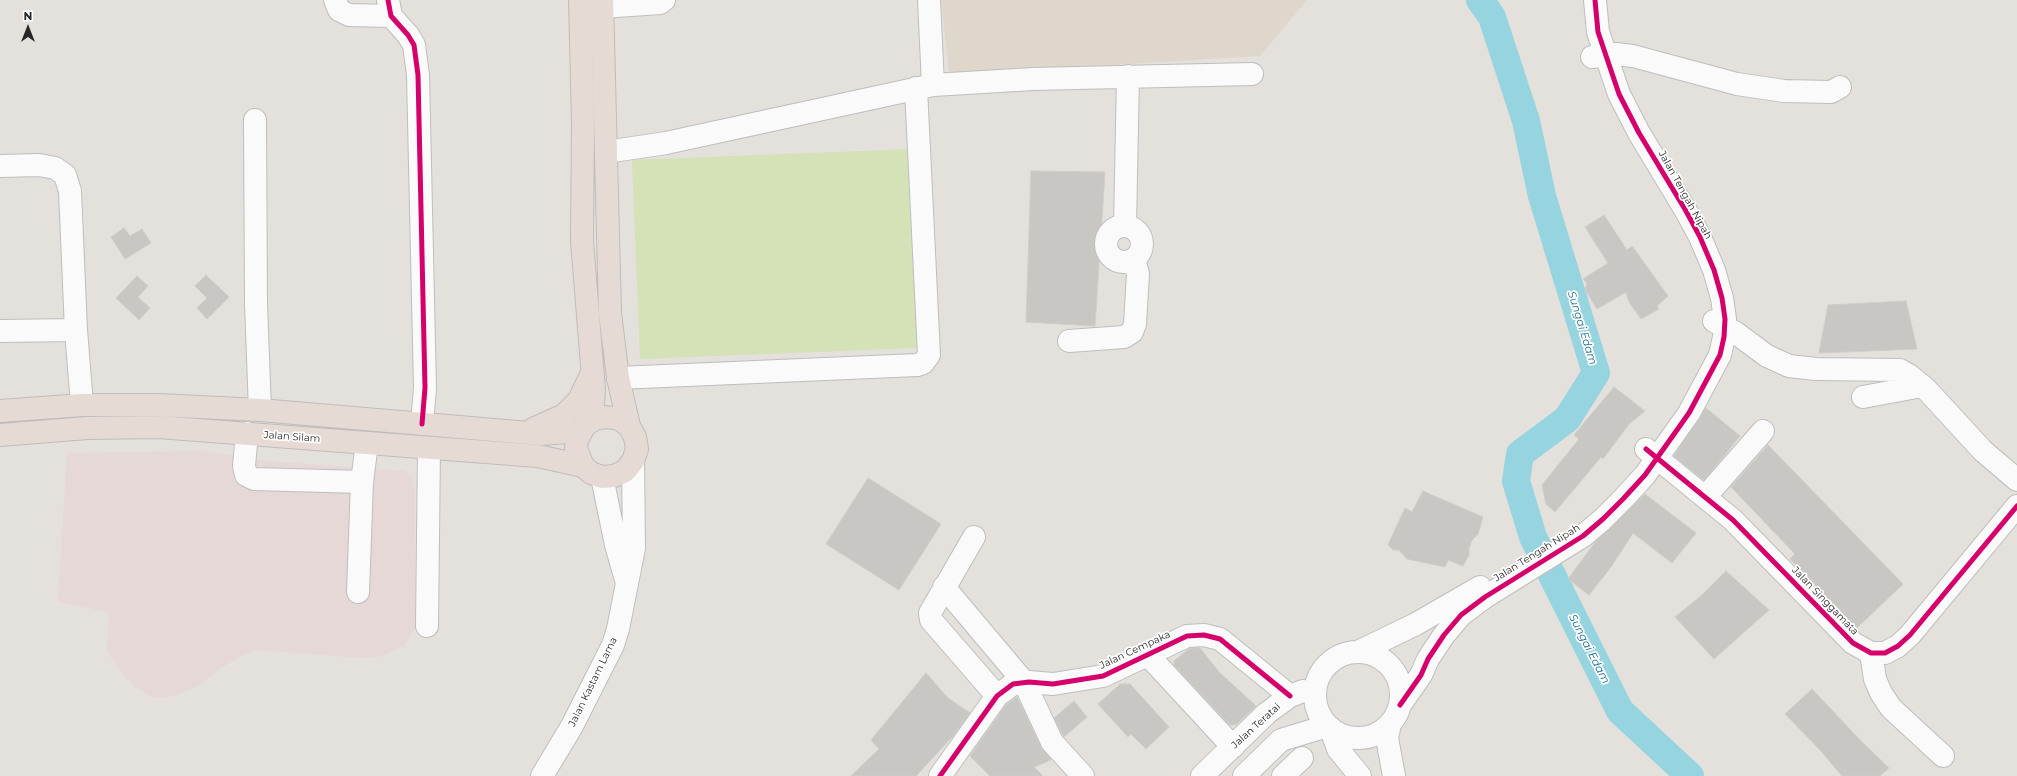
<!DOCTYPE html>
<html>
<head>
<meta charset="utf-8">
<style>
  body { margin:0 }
  #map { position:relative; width:2017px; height:776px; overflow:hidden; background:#e4e1dc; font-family:Montserrat,sans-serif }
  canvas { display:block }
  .north { position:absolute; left:8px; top:8px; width:40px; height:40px; -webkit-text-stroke:3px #fff; paint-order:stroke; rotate:0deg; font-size:11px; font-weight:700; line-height:16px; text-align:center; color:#272727 }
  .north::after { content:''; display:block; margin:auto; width:14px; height:18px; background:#272727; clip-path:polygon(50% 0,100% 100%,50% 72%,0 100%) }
</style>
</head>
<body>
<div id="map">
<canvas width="2017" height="776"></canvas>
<div class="north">N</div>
</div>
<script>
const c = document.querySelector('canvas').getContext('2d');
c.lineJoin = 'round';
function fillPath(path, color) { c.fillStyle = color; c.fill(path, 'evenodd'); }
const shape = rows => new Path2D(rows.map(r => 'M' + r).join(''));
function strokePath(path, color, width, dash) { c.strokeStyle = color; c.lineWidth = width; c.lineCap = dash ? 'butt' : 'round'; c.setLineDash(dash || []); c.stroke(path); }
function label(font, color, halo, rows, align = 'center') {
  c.font = font + ' Montserrat,sans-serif'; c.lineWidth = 3.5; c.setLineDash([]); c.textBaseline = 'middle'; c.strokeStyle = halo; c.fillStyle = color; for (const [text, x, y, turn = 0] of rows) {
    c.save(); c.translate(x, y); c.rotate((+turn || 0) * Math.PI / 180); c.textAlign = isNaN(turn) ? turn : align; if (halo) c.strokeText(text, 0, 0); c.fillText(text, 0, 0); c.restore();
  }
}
const education = shape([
  [941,0,1307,0,1260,56,949,75]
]);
const medical = shape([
  [201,451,268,461,405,471,413,478,415,492,415,629,404,646,382,656,363,658,258,650,243,655,218,670,201,684,178,695,155,698,137,688,122,673,107,651,109,612,58,602,67,453]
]);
const pitch = shape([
  [910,149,918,348,640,359,632,160]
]);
const river = shape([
  [1480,0,1492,17,1526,121,1542,196,1596,373,1567,419,1520,454,1516,481,1533,537,1620,711,1690,776]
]);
const building = shape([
  [1031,171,1105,172,1095,326,1026,322,1031,171],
  [1604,215,1627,250,1632,246,1668,296,1657,306,1659,309,1641,319,1629,302,1626,292,1597,309,1585,290,1587,283,1583,279,1608,263,1585,227,1604,215],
  [124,228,130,236,142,229,151,243,125,259,111,237,124,228],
  [206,275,229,297,207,319,197,308,207,298,195,286,206,275],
  [137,276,148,286,138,297,150,308,139,320,116,298,137,276],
  [1906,301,1917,349,1819,353,1828,305,1906,301],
  [1614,387,1645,411,1629,424,1603,459,1601,457,1555,512,1546,504,1542,485,1579,439,1574,435,1614,387],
  [1706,408,1740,436,1704,480,1674,456,1706,408],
  [1768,445,1903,584,1857,628,1790,559,1795,554,1731,487,1768,445],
  [868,478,941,524,899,590,826,544,868,478],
  [1423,491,1483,517,1478,534,1472,540,1469,548,1469,555,1463,566,1448,560,1445,567,1407,559,1399,550,1393,550,1388,545,1405,508,1412,512,1423,491],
  [1645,494,1696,533,1672,563,1633,533,1611,567,1589,595,1568,579,1596,541,1645,494],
  [1726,571,1769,610,1714,659,1675,617,1702,595,1726,571],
  [1190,648,1200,648,1219,672,1256,706,1236,725,1230,725,1174,665,1174,661,1190,648],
  [926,673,948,698,970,713,953,736,916,776,851,776,879,749,871,740,926,673],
  [1120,684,1130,684,1169,727,1146,749,1131,734,1128,737,1098,704,1120,684],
  [1812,689,1860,740,1889,768,1880,776,1842,776,1821,751,1785,714,1812,689],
  [1017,697,1041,747,1051,760,1034,767,1043,776,990,776,970,756,1006,705,1017,697],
  [1074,701,1087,717,1064,737,1054,718,1074,701]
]);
const minor = shape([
  [335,0,339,10,349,15,391,16],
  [388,0,391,16,408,35,414,45,418,75,425,388,422,424],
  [929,0,933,85],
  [602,7,660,3,664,0],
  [1592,57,1616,54,1633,56,1737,84,1784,91,1831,92,1840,87],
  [255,120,256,304,260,410],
  [606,152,666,143,933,85,1033,79,1252,74],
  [0,166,39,165,55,168,65,175,70,191,76,330,82,405],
  [1125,226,1128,76],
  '1106 244a18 18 0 1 1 36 0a18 18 0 1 1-36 0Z',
  [1714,321,1736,333,1767,356,1789,366,1816,369,1900,370,1909,375,1926,389,1983,451,2017,480],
  [0,331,76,330],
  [1069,341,1124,337,1132,332,1135,324,1138,274,1134,259],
  [618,378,917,365,923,363,929,355,916,88],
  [1863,397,1922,386],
  [247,433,244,466,246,475,254,479,362,482],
  [1646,449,1733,520,1853,643,1871,653,1885,653,1898,646,1910,635,2017,506],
  [602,477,616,545,626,580],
  [1706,496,1763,431],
  [974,537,930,613,931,620,997,696],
  [944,587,1024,682,1052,742,1083,776],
  [358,592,362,482,367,443],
  [427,626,429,448],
  [1358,652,1416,624,1480,587],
  '1315 695a43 43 0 1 1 86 0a43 43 0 1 1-86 0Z',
  [1871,653,1875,679,1881,693,1891,708,1943,756],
  [1147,654,1233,747],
  [1400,705,1421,675,1428,659,1444,635,1461,615,1485,597,1583,536,1603,519,1623,499,1645,475,1689,413,1720,355,1724,337,1725,319,1722,298,1714,270,1700,237,1686,211,1639,133,1619,94,1598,32,1595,0],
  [1390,724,1387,738,1394,776],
  [1331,730,1338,749,1360,776],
  [542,776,572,726,613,645,618,629,634,548,633,461],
  [940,776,997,696,1013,684,1029,682,1053,684,1103,676,1187,636,1204,635,1220,639,1290,696],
  [1202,776,1267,713,1290,696,1303,691],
  [1244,776,1281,740,1327,726],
  [1283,776,1302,758]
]);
const highway = shape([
  [580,0,583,123,582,241,594,390,593,404,585,425],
  [602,0,610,313,618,378,629,426,635,437,637,449,633,461,625,471,614,476,602,477,591,473,583,466,576,449,577,440,585,425,595,419,607,417,619,419,629,426],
  [0,411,82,405,158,405,260,410,541,434,581,431],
  [533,429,564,415,579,400,591,375],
  [0,435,87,428,158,427,538,456,583,466]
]);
const cycleway = shape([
  [388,0,391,16,408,35,414,45,418,75,425,388,422,424],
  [1646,449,1733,520,1853,643,1871,653,1885,653,1898,646,1910,635,2017,506],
  [1400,705,1421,675,1428,659,1444,635,1461,615,1485,597,1583,536,1603,519,1623,499,1645,475,1689,413,1720,355,1724,337,1725,319,1722,298,1714,270,1700,237,1686,211,1639,133,1619,94,1598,32,1595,0],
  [940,776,997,696,1013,684,1029,682,1053,684,1103,676,1187,636,1204,635,1220,639,1290,696]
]);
const streetNames = [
  ["Jalan Tengah Nipah",1685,195,61],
  ["Jalan Silam",292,437,4],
  ["Jalan Tengah Nipah",1537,553,-32],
  ["Jalan Singgamata",1825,601,46],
  ["Jalan Cempaka",1135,650,-25],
  ["Jalan Kastam Lama",593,682,-64],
  ["Jalan Teratai",1256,726,-42]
];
const waterNames = [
  ["Sungai Edam",1582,328,73],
  ["Sungai Edam",1589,649,63]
];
fillPath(education, '#dfd7cb');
fillPath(medical, '#e6d8d7');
fillPath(pitch, '#d5e1b6');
strokePath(river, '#96d4e0', 28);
fillPath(building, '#c9c7c4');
strokePath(building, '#cfcdc9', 1);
strokePath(minor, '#bebebe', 24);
strokePath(highway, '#bebdbb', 24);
strokePath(minor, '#fbfafa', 22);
strokePath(highway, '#e6dad4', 22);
strokePath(cycleway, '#d6006c', 5);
label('10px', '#272727', '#fff', streetNames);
label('italic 11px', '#196d89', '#fff', waterNames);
</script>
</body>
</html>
